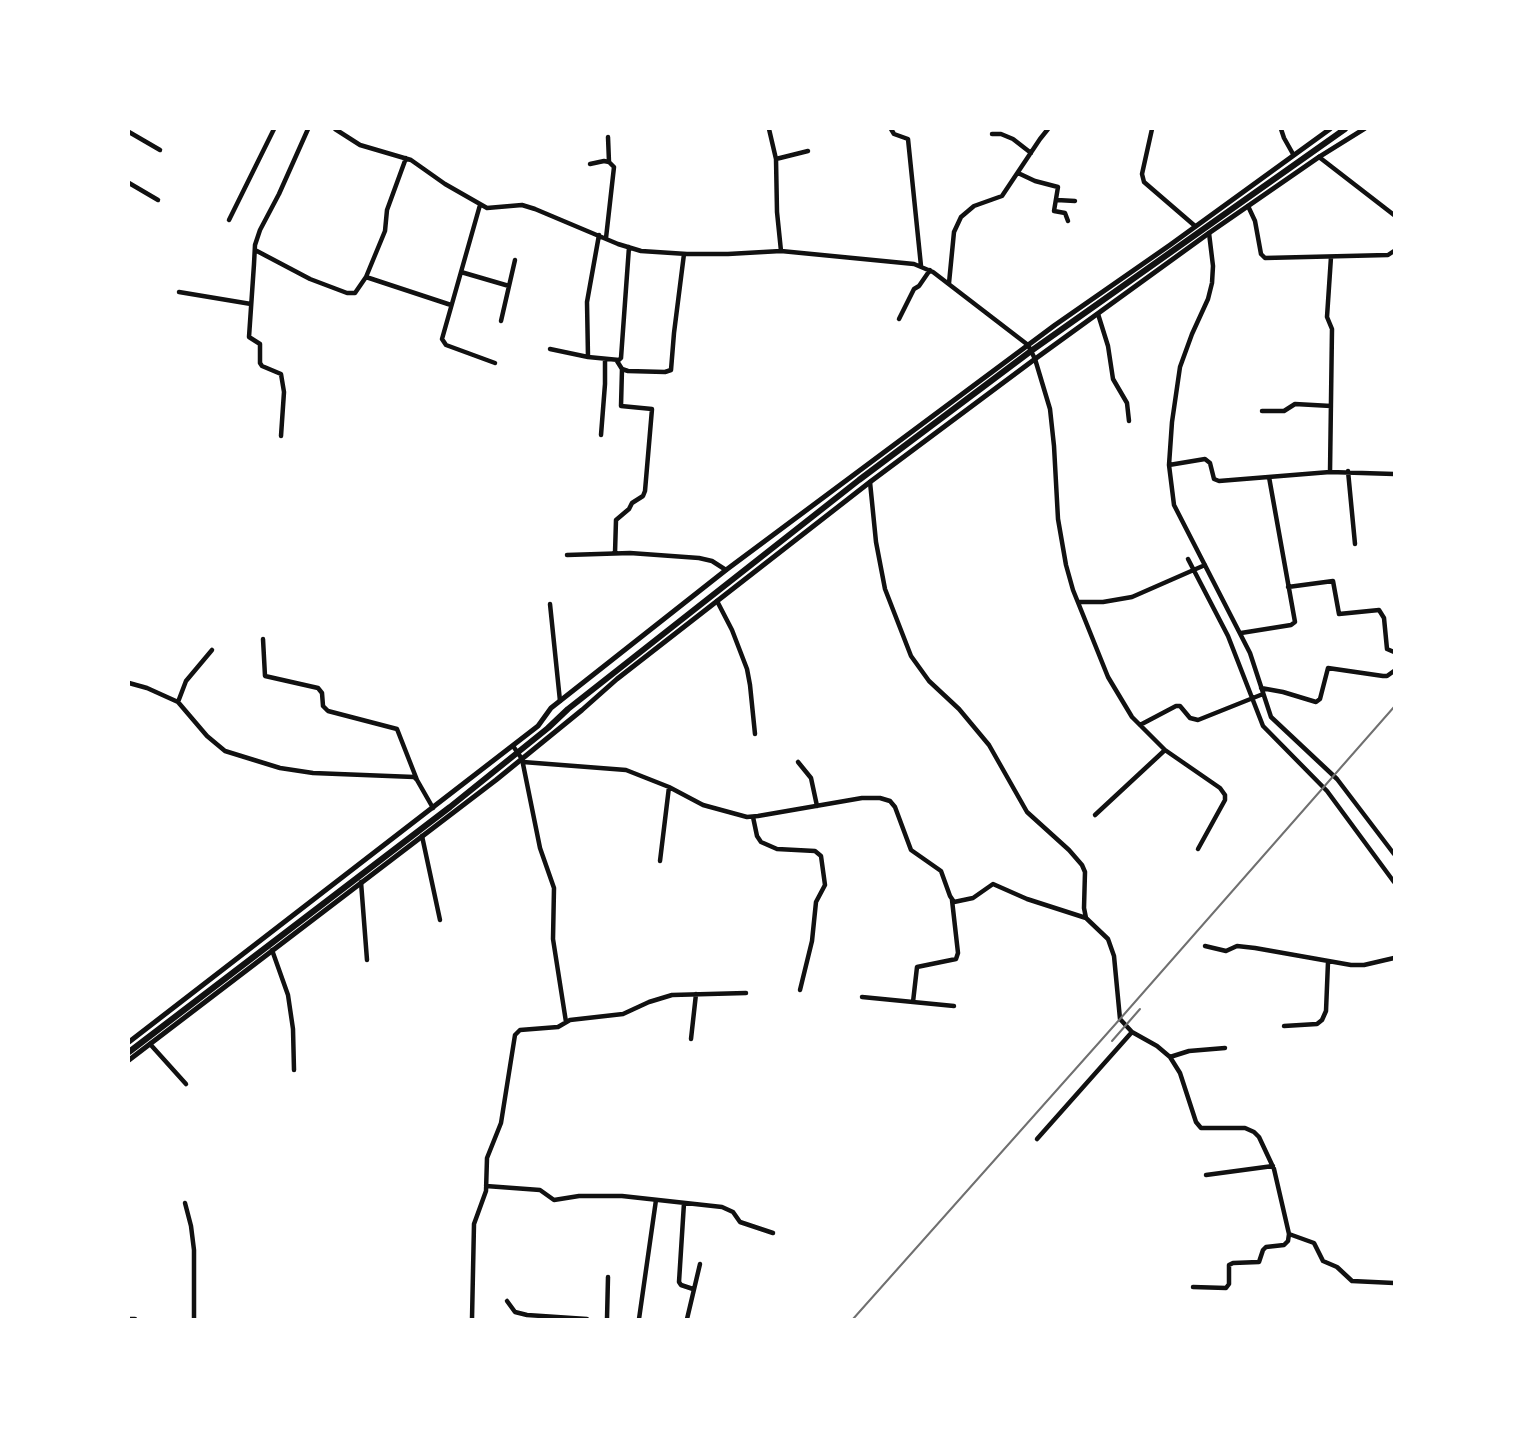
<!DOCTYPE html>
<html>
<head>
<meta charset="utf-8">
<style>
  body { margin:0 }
  #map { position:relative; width:1523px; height:1448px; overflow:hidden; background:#fff; font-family:"Fira Sans",sans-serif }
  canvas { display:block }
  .frame { position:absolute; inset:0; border:130px solid #fff; pointer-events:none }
</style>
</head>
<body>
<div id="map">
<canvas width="1523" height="1448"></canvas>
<div class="frame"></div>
</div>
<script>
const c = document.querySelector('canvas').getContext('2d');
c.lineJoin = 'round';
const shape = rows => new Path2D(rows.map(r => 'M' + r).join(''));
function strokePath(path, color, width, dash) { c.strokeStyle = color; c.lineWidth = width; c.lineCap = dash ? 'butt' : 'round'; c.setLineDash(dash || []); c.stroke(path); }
const minor = shape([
  [335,129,360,145,411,160,445,184,487,208,522,205,535,209,618,244,641,251,687,254,728,254,781,251,914,264,933,272,1028,345,1035,359,1050,409,1054,446,1058,519,1066,565,1073,590,1108,677,1132,717,1165,750,1220,788,1225,795,1225,800,1198,849],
  [769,129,776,159,777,212,781,251],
  [891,129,894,134,908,139,921,266],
  [1152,129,1142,174,1144,182,1195,226],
  [1281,129,1284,138,1293,154],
  [129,132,160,150],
  [992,134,1001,134,1013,139,1031,153],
  [608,137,609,162],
  [1319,157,1394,215],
  [776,159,808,151],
  [590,164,604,161,609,162,614,167,606,238],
  [1018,173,1035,181,1058,187,1054,211,1065,213,1068,221],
  [129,183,158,200],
  [1057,200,1075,201],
  [480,205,442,339,446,345,495,363],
  [1248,206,1255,221,1261,254,1265,258,1388,255,1394,251],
  [229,220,274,129],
  [1209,233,1213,266,1212,283,1208,299,1192,334,1180,367,1172,422,1169,465,1174,505,1250,653,1271,717,1337,779,1394,854],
  [255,250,310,279,347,293,355,293,366,277,385,231,387,210,406,158],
  [461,272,509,286],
  [366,277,451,305],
  [949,283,954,232,961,217,974,206,1002,196,1040,139,1048,129],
  [179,292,251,304],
  [1098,314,1108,346,1113,379,1127,403,1129,421],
  [899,319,914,289,919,286,930,270],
  [501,321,515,260],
  [550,349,588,357,619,360,621,358,629,247],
  [588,357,587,302,599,235],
  [617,361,622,369,628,371,665,372,671,370,674,333,684,254],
  [1262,411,1284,411,1295,404,1331,406],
  [601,435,605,384,605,359],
  [281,436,284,392,281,374,262,366,260,363,260,344,249,337,254,264,255,245,260,230,279,194,308,129],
  [1169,465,1205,459,1210,463,1214,479,1219,481,1330,472,1394,474],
  [1348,471,1355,544],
  [1330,472,1332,329,1327,317,1331,257],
  [870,482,876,542,885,589,911,656,929,681,959,709,989,745,1027,812,1069,850,1082,865,1085,872,1084,908,1086,918,1108,939,1114,956,1120,1019,1132,1032,1157,1046,1170,1057,1180,1073,1196,1122,1201,1128,1245,1128,1254,1132,1259,1137,1274,1169,1289,1234,1314,1243,1323,1261,1337,1267,1352,1281,1394,1283],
  [615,553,616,520,629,509,632,503,643,496,645,491,652,409,621,406,622,369],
  [567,555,630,553,699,558,712,561,726,570],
  [1188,559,1228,636,1263,726,1327,791,1394,882],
  [1288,587,1333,581,1339,614,1379,610,1384,618,1387,649,1394,652],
  [717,601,732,630,747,669,750,685,755,734],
  [1078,602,1103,602,1132,597,1205,565],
  [550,604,560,701],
  [1241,633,1291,625,1295,622,1269,477],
  [263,639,265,676,318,688,322,693,323,706,328,711,397,729,417,780],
  [129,683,147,688,178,702,207,736,225,751,280,768,313,773,414,777,417,780,433,808],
  [1261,688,1283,692,1316,702,1320,699,1328,668,1383,676,1387,676,1394,671],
  [178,702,186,681,212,650],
  [1140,725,1176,706,1180,706,1190,718,1198,720,1263,694],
  [513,746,522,759,540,848,554,888,553,939,566,1022],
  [523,762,626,770,669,787,703,805,747,817,758,816,862,798,880,798,890,801,895,807,911,850,941,871,950,896,954,902,973,898,993,884,1027,899,1086,918],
  [798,762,811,778,817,806],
  [1095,815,1165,750],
  [753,817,757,836,761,842,777,849,815,851,821,856,825,885,816,902,812,941,800,990],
  [422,836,440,920],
  [660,861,669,787],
  [361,882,367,960],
  [1205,946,1226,951,1237,946,1255,948,1351,965,1364,965,1394,958],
  [272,950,288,995,293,1029,294,1070],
  [862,997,913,1002,917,967,956,959,958,953,952,900],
  [913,1002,954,1006],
  [1284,1026,1317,1024,1322,1020,1326,1011,1328,962],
  [691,1039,696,994],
  [150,1044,186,1084],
  [1170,1057,1189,1051,1225,1048],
  [1037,1139,1132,1032],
  [1206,1175,1273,1166],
  [486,1186,540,1190,554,1200,579,1196,622,1196,722,1207,733,1212,740,1222,773,1233],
  [185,1203,191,1226,194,1250,194,1319],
  [684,1203,679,1282,681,1285,693,1289],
  [1193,1287,1226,1288,1229,1284,1229,1265,1233,1263,1259,1262,1263,1250,1266,1247,1284,1245,1288,1241,1289,1234],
  [507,1301,515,1312,527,1315,587,1319],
  [129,1319,135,1319],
  [472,1319,474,1224,486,1191,487,1158,501,1123,515,1035,520,1030,558,1027,570,1020,623,1014,649,1002,672,995,746,993],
  [607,1319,608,1277],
  [639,1319,656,1200],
  [687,1319,700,1264]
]);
const tertiary = shape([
  [129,1042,538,726,551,708,726,570,1055,325,1170,245,1330,129],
  [129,1060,496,780,582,710,617,679,870,482,1035,359,1209,233,1319,157,1364,129]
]);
const secondary = shape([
  [129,1052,450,807,548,728,568,709,859,480,1031,351,1345,129]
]);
const rail = shape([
  [1112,1041,1140,1009],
  [853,1319,1120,1019,1394,707]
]);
strokePath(minor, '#111', 4.5);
strokePath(tertiary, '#111', 5);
strokePath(secondary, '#111', 6);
strokePath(rail, '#707070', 2);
</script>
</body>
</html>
